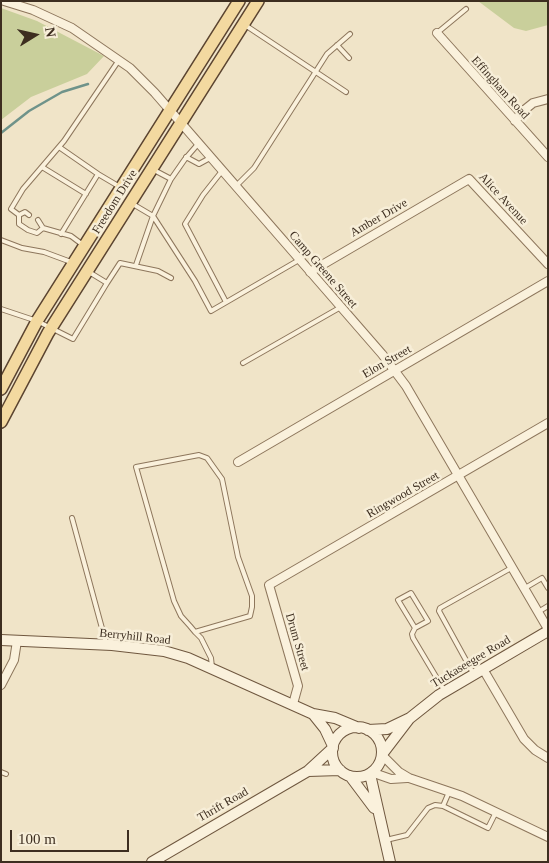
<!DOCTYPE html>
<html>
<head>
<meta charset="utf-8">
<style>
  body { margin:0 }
  #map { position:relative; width:549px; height:863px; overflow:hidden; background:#f0e4c8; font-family:"Times New Roman",serif }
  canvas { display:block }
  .frame { position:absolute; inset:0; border:2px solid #3d2e20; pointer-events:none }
  .north { position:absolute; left:10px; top:10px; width:50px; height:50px; -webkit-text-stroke:4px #f7eed8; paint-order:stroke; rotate:80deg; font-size:14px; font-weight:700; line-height:20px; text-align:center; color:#3d2e20 }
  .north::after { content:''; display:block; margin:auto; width:18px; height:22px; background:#3d2e20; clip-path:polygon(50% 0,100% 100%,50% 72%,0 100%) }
  .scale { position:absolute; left:10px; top:830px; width:119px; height:22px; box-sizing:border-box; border:2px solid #3d2e20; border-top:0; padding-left:6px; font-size:15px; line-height:18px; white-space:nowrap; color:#3d2e20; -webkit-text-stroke:4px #f7eed8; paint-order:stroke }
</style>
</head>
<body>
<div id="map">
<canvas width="549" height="863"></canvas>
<div class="frame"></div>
<div class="north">N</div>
<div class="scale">100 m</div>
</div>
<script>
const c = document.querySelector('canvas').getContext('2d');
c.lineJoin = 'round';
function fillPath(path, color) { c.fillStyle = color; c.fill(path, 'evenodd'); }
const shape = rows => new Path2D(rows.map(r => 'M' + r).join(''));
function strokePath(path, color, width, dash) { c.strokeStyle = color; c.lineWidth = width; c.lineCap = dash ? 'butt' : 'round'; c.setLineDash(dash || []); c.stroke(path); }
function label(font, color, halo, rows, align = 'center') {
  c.font = font + ' "Times New Roman",serif'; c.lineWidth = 5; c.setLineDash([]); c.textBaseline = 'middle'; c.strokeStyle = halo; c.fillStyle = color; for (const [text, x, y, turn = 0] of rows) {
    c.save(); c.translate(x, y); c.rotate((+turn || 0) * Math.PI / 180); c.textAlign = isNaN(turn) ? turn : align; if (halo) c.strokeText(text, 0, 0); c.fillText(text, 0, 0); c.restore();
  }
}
const green = shape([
  [478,1,548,1,548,25,526,31,514,28],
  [1,8,37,21,104,56,87,74,31,97,1,120]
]);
const stream = shape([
  [1,133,29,111,62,92,88,84]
]);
const lane = shape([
  [245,25,346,92],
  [437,33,466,9],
  [337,45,349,58],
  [198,144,185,159,171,179,153,216,195,281,211,311,299,260],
  [59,147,98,174,61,234],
  [186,157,199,164,210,158],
  [42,167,86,194],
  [154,170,171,179],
  [222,171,203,195,185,224,226,302],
  [98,174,120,187],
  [235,187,254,168,327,54,350,34],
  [131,203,153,216,136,265],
  [19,215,25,212,29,215],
  [38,220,43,228],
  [1,240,22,248,44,252,71,262],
  [83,245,71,236,43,228,37,233,28,230,19,224,19,215,11,209,23,189,64,141,119,60],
  [107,283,120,263,158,271,171,278],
  [1,309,37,321,73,339,107,283,89,272],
  [243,363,341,307],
  [72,518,106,643],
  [525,588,542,578,548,588],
  [538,612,548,606],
  [415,628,398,600,411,593,428,621,415,628,412,634,413,638,444,690],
  [195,632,250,616,252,607,252,596,238,557,222,479,207,458,199,455,136,467,174,601,181,616,190,626,195,632,201,638,211,658,212,667],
  [473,673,439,611,440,608,513,567],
  [1,772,6,774],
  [443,806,449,792],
  [386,840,407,835,428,808,435,805,443,806,488,828,496,812]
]);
const street = shape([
  [4,1,33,10,72,28,130,68,155,93,382,354,406,386,548,629],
  [437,33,548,157],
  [515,121,523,111,533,103,548,99],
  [310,272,469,179,548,264],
  [238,462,548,281],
  [483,669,524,739,535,750,548,758],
  [1,685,14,660,17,641],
  [293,704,298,686,269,585,548,423],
  [382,755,399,772,409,778,462,796,548,837],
  [371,772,391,779,407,778]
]);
const secondary = shape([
  [1,640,112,645,164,651,188,658,313,714,335,718,359,728],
  [313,714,325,729,333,746],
  '332 752a25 25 0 1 1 50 0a25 25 0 1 1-50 0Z',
  [368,730,387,729,410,718,439,695,548,631],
  [383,753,409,719],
  [308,771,340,770],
  [370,774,390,862],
  [350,776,374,808],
  [152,862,308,771,333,748]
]);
const primary = shape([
  [1,389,37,321,239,1],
  [1,422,48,333,258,1]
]);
const streetNames = [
  ["Effingham Road",500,88,48],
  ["Alice Avenue",503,199,47],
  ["Freedom Drive",115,202,-58],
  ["Amber Drive",379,218,-30],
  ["Camp Greene Street",323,270,49],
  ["Elon Street",387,362,-30],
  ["Ringwood Street",403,495,-30],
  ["Berryhill Road",135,637,6],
  ["Drum Street",297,642,74],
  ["Tuckaseegee Road",471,662,-31],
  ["Thrift Road",223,805,-30]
];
fillPath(green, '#c9cf9b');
strokePath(stream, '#6f938a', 2.5);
strokePath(lane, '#8d765c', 6);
strokePath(street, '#8d765c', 10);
strokePath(secondary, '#6f573f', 12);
strokePath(primary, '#5b4430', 14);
strokePath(lane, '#faf1dc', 4);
strokePath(street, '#faf1dc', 8);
strokePath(secondary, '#faf1dc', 10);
strokePath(primary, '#f3d9a0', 11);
label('12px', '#3d2e20', '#f7eed8', streetNames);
</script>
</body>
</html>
